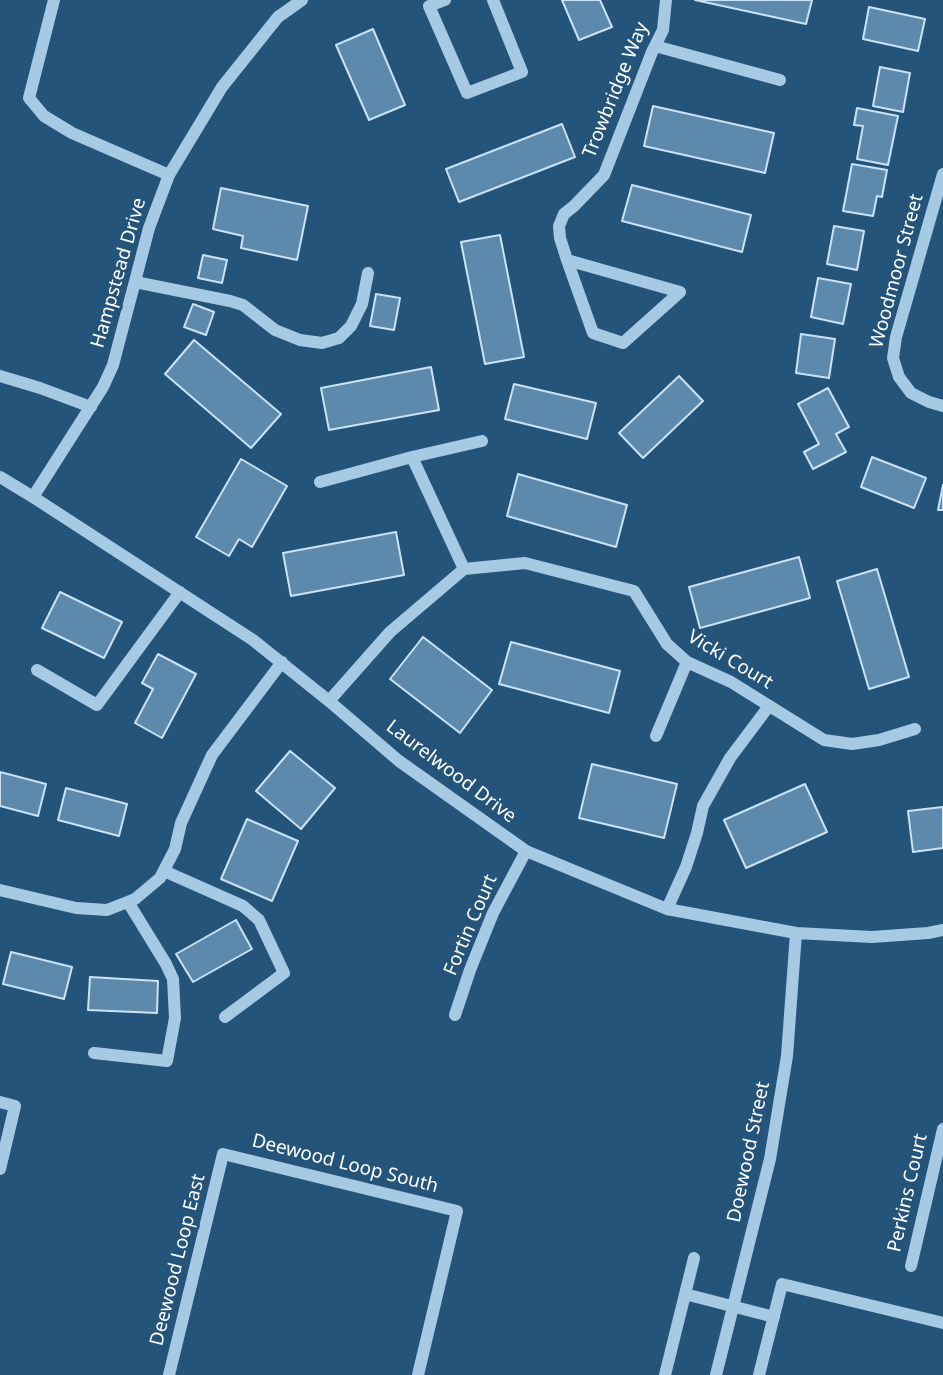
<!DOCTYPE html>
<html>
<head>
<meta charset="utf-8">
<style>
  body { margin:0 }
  canvas { display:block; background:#24547a }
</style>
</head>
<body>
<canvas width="943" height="1375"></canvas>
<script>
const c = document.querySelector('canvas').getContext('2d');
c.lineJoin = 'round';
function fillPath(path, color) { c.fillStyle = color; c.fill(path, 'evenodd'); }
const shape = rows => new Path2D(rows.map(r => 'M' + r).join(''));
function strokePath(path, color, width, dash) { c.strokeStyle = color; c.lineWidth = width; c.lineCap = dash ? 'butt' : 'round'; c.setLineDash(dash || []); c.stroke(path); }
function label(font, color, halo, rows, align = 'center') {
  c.font = font + ' "Noto Sans",sans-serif'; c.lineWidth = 6; c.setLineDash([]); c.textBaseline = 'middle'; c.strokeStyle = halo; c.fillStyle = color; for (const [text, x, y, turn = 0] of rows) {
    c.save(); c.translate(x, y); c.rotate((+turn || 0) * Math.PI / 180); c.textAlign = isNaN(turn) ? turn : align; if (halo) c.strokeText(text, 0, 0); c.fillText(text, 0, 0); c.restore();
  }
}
const building = shape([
  [562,0,600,0,612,27,579,40,562,0],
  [695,0,812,0,806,24,695,0],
  [869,7,925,19,918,51,863,39,869,7],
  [373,29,405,105,369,120,336,45,373,29],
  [880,67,910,73,903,112,873,106,880,67],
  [653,106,774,133,765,173,644,146,653,106],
  [857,108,898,116,888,165,857,159,863,126,854,125,857,108],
  [562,124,575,157,459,202,446,169,562,124],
  [852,164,887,170,882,197,877,196,873,216,843,211,852,164],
  [632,185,751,215,742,252,622,221,632,185],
  [221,188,308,206,297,260,241,248,243,236,213,229,221,188],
  [834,226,864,231,857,270,827,264,834,226],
  [500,235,524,357,485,364,461,242,500,235],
  [203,255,227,260,222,283,198,278,203,255],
  [818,278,851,284,843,324,811,317,818,278],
  [376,294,400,298,394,330,370,326,376,294],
  [193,304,214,312,206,335,184,327,193,304],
  [801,334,835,339,829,378,796,373,801,334],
  [194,340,281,414,251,448,165,374,194,340],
  [431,367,439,410,329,430,321,388,431,367],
  [679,376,703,401,643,458,619,433,679,376],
  [514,384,596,403,587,439,505,419,514,384],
  [828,388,849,427,836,434,846,452,813,469,804,452,819,444,798,404,828,388],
  [872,457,926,478,914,508,861,487,872,457],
  [241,459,287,486,252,547,239,539,229,556,196,537,241,459],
  [518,474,627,505,616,547,507,516,518,474],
  [943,485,943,510,938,510,943,485],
  [396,532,404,575,291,596,283,553,396,532],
  [799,557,810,598,700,628,689,587,799,557],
  [877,569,909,677,869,689,837,581,877,569],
  [60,592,122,622,104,658,42,628,60,592],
  [423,637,492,690,460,733,390,679,423,637],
  [511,642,620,671,609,713,499,684,511,642],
  [158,654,196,674,162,738,135,723,153,689,142,683,158,654],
  [290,751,335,788,301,829,256,791,290,751],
  [592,764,677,784,664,838,579,818,592,764],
  [0,772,46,784,38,816,0,806,0,772],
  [805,784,827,832,746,868,724,820,805,784],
  [66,788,127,804,119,836,58,820,66,788],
  [943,807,943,848,913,852,908,811,943,807],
  [247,819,298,841,272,901,221,879,247,819],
  [236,920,252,949,193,982,176,954,236,920],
  [11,952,72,967,64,999,3,984,11,952],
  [90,977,158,981,157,1013,88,1010,90,977]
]);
const minor = shape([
  [54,0,29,98,44,116,72,133,169,175],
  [445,0,429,6,467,93,522,72,493,0],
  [655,46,780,80],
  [943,174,896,337,893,358,899,377,911,393,929,402,943,406],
  [567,260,680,292,623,343,593,333,567,260],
  [567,260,560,238,559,226,564,214,574,206,604,175,652,52,663,30,666,0],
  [135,282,230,301,243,305,275,330,300,340,322,343,339,338,351,326,362,304,368,273],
  [0,376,40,388,91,407],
  [412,457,464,569],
  [0,477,33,497,253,640,329,701,399,761,526,851,667,909,796,933,872,937,928,933,943,930],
  [320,482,412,457,482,441],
  [33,497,103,387,113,365,149,228,169,175,222,87,278,17,302,0],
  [37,670,97,705,180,592],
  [329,701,390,632,464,569,525,563,634,591,667,644,687,662,731,682,824,740,852,744,879,740,915,729],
  [656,736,687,662],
  [164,871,243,906,259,920,284,973,225,1017],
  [0,890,76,908,107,910,135,899,160,878,175,849,181,823,212,755,282,662],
  [667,909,686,867,697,833,703,806,730,758,769,706],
  [455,1015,470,970,493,913,526,851],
  [94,1053,167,1061,175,1018,173,979,166,964,128,902],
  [0,1102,15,1106,0,1169],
  [911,1266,943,1129],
  [685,1294,774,1317],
  [169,1375,223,1154,457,1211,418,1375],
  [665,1375,694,1258],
  [716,1375,770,1159,787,1056,796,933],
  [759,1375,782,1284,943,1323]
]);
const streetNames = [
  ["Trowbridge Way",616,90,-68],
  ["Woodmoor Street",897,271,-75],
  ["Hampstead Drive",119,273,-74],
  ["Vicki Court",730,660,31],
  ["Laurelwood Drive",451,772,37],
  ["Fortin Court",471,925,-67],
  ["Doewood Street",749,1152,-78],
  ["Deewood Loop South",345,1164,14],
  ["Perkins Court",908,1193,-77],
  ["Deewood Loop East",178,1260,-76]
];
fillPath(building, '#5d89ac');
strokePath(building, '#cae2f4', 2);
strokePath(minor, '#a7cae4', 12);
label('19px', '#fff', '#24547a', streetNames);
</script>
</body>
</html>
